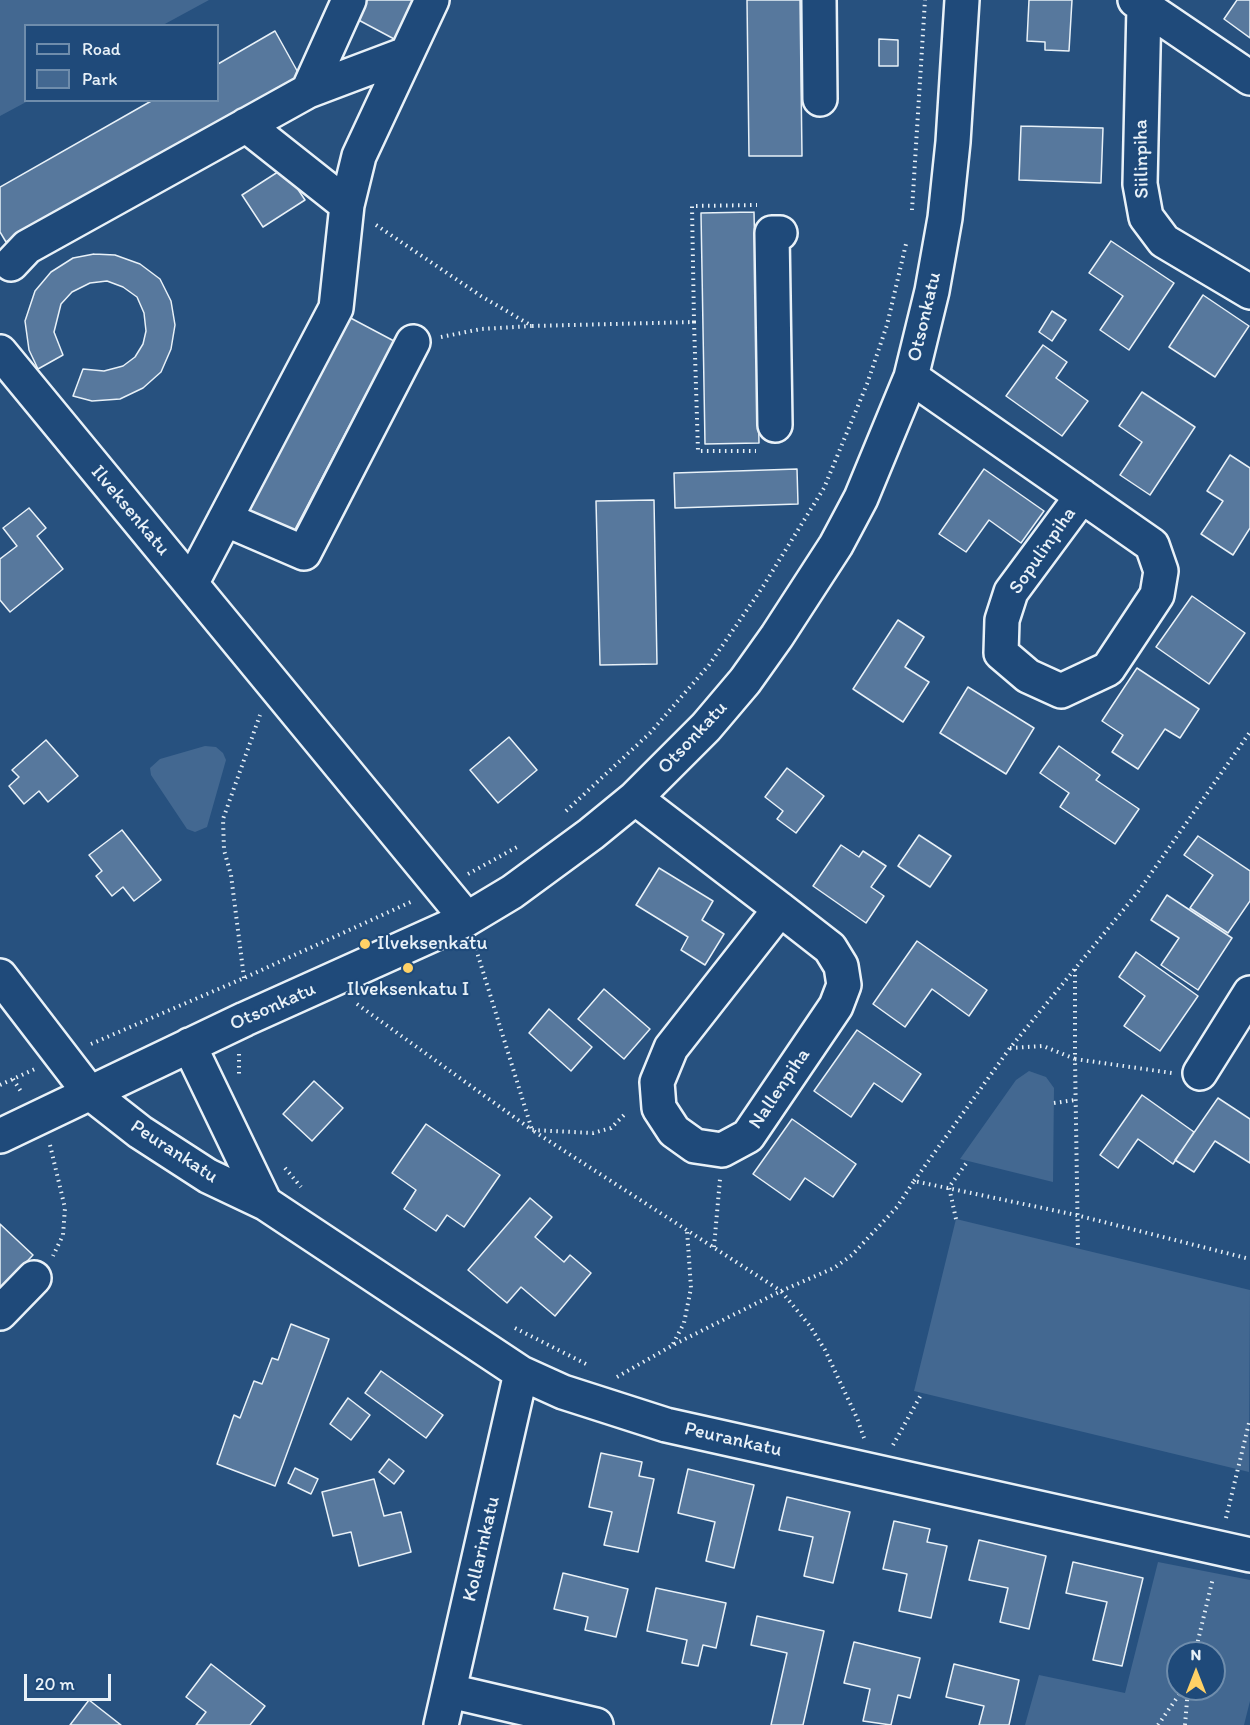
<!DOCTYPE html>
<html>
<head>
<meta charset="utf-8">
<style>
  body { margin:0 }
  #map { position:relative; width:1250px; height:1725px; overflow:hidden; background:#27517f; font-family:Itim,sans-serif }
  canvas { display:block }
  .legend { position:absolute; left:24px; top:24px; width:195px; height:78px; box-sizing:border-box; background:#1f4a7a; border:2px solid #6f8dac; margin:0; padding:8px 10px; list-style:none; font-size:18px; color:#e8f1f8 }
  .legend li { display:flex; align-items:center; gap:12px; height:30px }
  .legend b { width:30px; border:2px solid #6f8dac }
  .north { position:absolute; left:1166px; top:1641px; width:60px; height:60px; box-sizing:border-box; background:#1f4a7a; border:2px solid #6f8dac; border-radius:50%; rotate:0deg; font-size:16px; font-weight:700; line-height:24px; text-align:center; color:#e8f1f8 }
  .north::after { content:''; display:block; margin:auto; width:21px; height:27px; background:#ffd166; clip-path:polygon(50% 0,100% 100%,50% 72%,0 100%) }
  .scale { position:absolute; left:24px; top:1674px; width:87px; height:27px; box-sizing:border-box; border:3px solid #e8f1f8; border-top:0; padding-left:8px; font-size:18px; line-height:21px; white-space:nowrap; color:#e8f1f8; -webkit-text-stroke:4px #1f4a7a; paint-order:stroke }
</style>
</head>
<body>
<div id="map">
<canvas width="1250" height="1725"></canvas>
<ul class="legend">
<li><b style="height:8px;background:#1f4a7a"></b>Road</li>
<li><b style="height:16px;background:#436891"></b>Park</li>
</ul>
<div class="north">N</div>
<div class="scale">20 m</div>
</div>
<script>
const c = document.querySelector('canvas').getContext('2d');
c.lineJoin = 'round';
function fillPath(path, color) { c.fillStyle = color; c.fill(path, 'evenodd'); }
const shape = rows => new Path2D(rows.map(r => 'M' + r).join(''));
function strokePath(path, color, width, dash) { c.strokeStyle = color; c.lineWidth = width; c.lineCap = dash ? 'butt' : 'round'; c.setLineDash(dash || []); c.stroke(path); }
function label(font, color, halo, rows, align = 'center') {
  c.font = font + ' Itim,sans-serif'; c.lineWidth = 4.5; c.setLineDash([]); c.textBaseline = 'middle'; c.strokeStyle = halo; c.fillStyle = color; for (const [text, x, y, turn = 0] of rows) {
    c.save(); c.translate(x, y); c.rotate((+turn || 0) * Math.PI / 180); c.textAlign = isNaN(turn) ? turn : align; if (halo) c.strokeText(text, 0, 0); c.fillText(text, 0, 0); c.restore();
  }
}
const green = shape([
  [0,0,209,0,163,25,26,26,26,100,28,101,0,116],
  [205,746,216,747,223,753,226,760,207,827,195,832,187,829,151,775,150,768,160,759],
  [1029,1071,1046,1077,1054,1088,1053,1182,960,1159,1016,1080],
  [956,1219,1250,1290,1249,1472,914,1391],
  [1158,1562,1250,1580,1250,1701,1244,1725,1025,1725,1039,1675,1125,1693],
  [1178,1653,1214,1653,1214,1689,1178,1689]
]);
const building = shape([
  [359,0,417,0,396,40,351,16,359,0],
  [747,0,800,0,802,156,749,156,747,0],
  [1029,0,1072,0,1069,51,1045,50,1045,42,1027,41,1029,0],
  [1237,0,1250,0,1250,38,1224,19,1237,0],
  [275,31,300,76,6,242,0,232,0,187,153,100,218,100,218,64,275,31],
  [879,39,898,40,898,66,879,66,879,39],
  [1021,126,1103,128,1101,183,1019,180,1021,126],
  [284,168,305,200,263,227,242,195,284,168],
  [754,212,759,443,705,444,701,213,754,212],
  [1111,241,1174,283,1129,350,1100,330,1123,296,1089,273,1111,241],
  [94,254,115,255,140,264,160,279,171,301,175,325,171,349,161,372,143,388,120,399,92,401,73,396,83,369,104,371,123,366,135,357,143,344,146,331,144,313,137,297,123,287,107,281,90,283,72,292,61,304,54,332,63,355,38,369,29,350,25,321,35,291,51,272,73,258,94,254],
  [1203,295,1249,326,1215,377,1169,347,1203,295],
  [1052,311,1066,320,1052,341,1039,332,1052,311],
  [343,314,394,341,292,535,241,509,343,314],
  [1043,345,1067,362,1056,378,1088,401,1062,436,1006,396,1043,345],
  [1142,392,1195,427,1150,495,1120,475,1142,442,1119,426,1142,392],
  [1230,455,1250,468,1250,528,1233,555,1201,534,1223,501,1207,491,1230,455],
  [797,469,798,504,675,508,674,473,797,469],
  [984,469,1044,511,1021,543,989,520,966,552,939,534,984,469],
  [654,500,657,664,600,665,596,501,654,500],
  [29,508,46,528,37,536,63,569,10,612,0,600,0,559,17,546,3,528,29,508],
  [1192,596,1245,633,1209,684,1156,647,1192,596],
  [898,620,924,637,905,667,929,682,903,722,853,689,898,620],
  [1137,668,1199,709,1180,738,1165,729,1138,769,1112,752,1123,735,1102,721,1137,668],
  [968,687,1034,728,1006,774,940,733,968,687],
  [509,737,537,770,498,803,470,770,509,737],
  [46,740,78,776,48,802,39,791,24,804,9,786,19,777,12,770,46,740],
  [1059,746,1100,775,1096,780,1139,809,1115,844,1060,807,1069,793,1040,773,1059,746],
  [787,768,824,796,796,833,777,819,783,811,765,797,787,768],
  [122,830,161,880,134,901,123,887,112,896,96,876,102,871,89,855,122,830],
  [919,835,951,856,930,887,898,866,919,835],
  [1198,836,1250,871,1250,901,1228,933,1190,908,1213,875,1184,855,1198,836],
  [841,845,859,857,863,851,886,866,871,887,884,896,866,923,813,886,841,845],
  [659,868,713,901,702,920,724,934,705,965,681,950,688,937,636,905,659,868],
  [1167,895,1232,938,1198,990,1161,965,1179,938,1151,920,1167,895],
  [917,941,987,990,969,1016,932,989,905,1027,873,1004,917,941],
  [1136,952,1198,996,1160,1051,1124,1026,1145,996,1119,977,1136,952],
  [604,989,650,1029,624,1059,578,1019,604,989],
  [549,1009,592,1047,571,1071,529,1033,549,1009],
  [857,1030,921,1074,902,1102,874,1083,851,1117,814,1091,857,1030],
  [314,1081,343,1108,312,1141,283,1114,314,1081],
  [1142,1095,1194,1132,1173,1164,1138,1139,1118,1168,1100,1155,1142,1095],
  [1218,1098,1250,1119,1250,1163,1215,1141,1194,1172,1175,1160,1218,1098],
  [792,1119,856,1164,833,1197,805,1178,790,1200,753,1174,792,1119],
  [426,1124,500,1175,464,1227,447,1215,436,1231,404,1209,416,1190,392,1173,426,1124],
  [530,1198,552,1217,535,1237,564,1262,570,1255,591,1273,555,1316,521,1287,507,1303,468,1270,530,1198],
  [0,1224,33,1255,0,1290,0,1224],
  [291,1324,329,1339,275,1486,217,1464,234,1415,240,1418,254,1381,262,1384,272,1358,278,1360,291,1324],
  [381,1371,443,1415,426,1438,365,1393,381,1371],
  [348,1398,370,1415,351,1440,330,1424,348,1398],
  [601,1453,642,1462,639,1476,654,1479,638,1552,604,1545,612,1512,589,1507,601,1453],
  [389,1459,404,1471,394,1484,379,1472,389,1459],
  [295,1468,318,1479,311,1494,288,1483,295,1468],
  [688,1469,754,1485,734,1568,706,1561,715,1522,678,1513,688,1469],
  [374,1479,384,1516,401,1512,411,1552,359,1566,351,1532,333,1536,322,1492,374,1479],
  [787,1497,850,1512,833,1583,804,1576,813,1537,779,1530,787,1497],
  [894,1521,930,1529,927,1542,947,1546,931,1618,899,1611,907,1574,883,1569,894,1521],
  [979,1540,1046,1556,1029,1629,1000,1622,1008,1588,969,1580,979,1540],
  [1073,1562,1143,1578,1122,1666,1093,1660,1107,1602,1066,1593,1073,1562],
  [563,1573,628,1589,616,1637,585,1630,588,1617,554,1609,563,1573],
  [656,1588,726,1603,716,1648,703,1645,698,1666,682,1663,687,1640,647,1631,656,1588],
  [757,1616,824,1631,803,1725,771,1725,787,1653,751,1645,757,1616],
  [854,1642,920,1658,910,1698,898,1695,891,1725,863,1721,870,1689,844,1683,854,1642],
  [211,1664,265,1706,250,1725,196,1725,206,1712,186,1697,211,1664],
  [954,1664,1019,1680,1009,1725,979,1725,984,1706,946,1697,954,1664],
  [89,1700,121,1725,70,1725,89,1700]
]);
const path = shape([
  [912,210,925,0],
  [376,225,481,296,532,326,694,322,692,206,757,205],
  [694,322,698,451,756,451],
  [441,337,481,329,532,326],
  [566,811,650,733,709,665,762,588,824,488,867,384,887,325,906,244],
  [468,874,517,847],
  [476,949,532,1130,781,1291,834,1268,852,1255,897,1207,914,1181,1076,1215,1250,1259],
  [1075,969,1075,1059,1172,1073],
  [244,978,231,875,224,850,223,819,260,715],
  [357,1004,532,1130,593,1133,611,1128,627,1112],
  [91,1044,244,978,413,901],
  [1010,1048,1043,1046,1075,1059,1078,1248],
  [239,1054,239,1074],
  [13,1079,22,1093],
  [0,1085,35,1069],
  [1054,1103,1075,1100],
  [50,1145,65,1208,63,1235,53,1256],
  [285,1168,301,1187],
  [914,1181,1010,1048,1138,892,1250,732],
  [956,1219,949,1187,968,1161],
  [714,1247,720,1179],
  [515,1328,586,1364],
  [673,1344,684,1323,691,1288,687,1230],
  [617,1377,673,1345,781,1291,810,1326,825,1350,857,1418,864,1438],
  [893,1445,922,1393],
  [1226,1518,1250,1419],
  [1195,1653,1213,1578],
  [1158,1725,1183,1689],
  [1185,1725,1188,1689]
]);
const minor = shape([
  [819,0,820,99],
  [1135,0,1250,78],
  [1144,6,1140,184,1146,217,1164,241,1250,292],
  [308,91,349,0],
  [246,125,347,205],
  [11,264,27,247,308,91,406,54],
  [0,352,467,919],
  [911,377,1152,545,1161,571,1157,595,1108,669,1061,691,1028,676,1001,653,1002,620,1011,592,1082,496],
  [775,425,772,233,780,233],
  [225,519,304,553,413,342],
  [191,584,336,308,347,205,359,156,432,0],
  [635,798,780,909,830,948,841,966,844,985,836,1006,748,1136,722,1150,695,1146,674,1131,659,1108,657,1082,671,1048,780,909],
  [0,976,89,1092,140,1132,208,1176,265,1203,521,1373,563,1392,666,1425,1250,1555],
  [189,1045,265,1203],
  [1200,1073,1250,993],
  [0,1136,245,1019,467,919,512,892,591,834,635,798,706,727,745,681,777,636,836,545,861,498,911,377,932,291,945,218,953,142,962,0],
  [0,1313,34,1278],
  [450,1691,596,1725],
  [441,1725,521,1373]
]);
const markers = [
  [365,944,6,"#ffd166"],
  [408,968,6,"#ffd166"]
];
const streetNames = [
  ["Siilinpiha",1142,159,-91],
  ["Otsonkatu",925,317,-77],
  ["Ilveksenkatu",130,511,50],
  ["Sopulinpiha",1043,551,-55],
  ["Otsonkatu",693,738,-47],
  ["Otsonkatu",273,1007,-24],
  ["Nallenpiha",780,1089,-56],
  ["Peurankatu",174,1152,33],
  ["Peurankatu",733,1440,13],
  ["Kollarinkatu",482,1549,-77]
];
const poiNames = [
  ["Ilveksenkatu",377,944],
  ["Ilveksenkatu I",408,990,"center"]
];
fillPath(green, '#436891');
fillPath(building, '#57789d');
strokePath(building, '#e8f1f8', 1.5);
strokePath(minor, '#e8f1f8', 38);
strokePath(path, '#e8f1f8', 4, [1.5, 4.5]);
strokePath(minor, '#1f4a7a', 33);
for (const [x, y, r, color] of markers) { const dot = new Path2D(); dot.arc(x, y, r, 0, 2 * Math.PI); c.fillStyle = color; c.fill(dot); strokePath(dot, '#1f4a7a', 2); }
label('20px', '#e8f1f8', '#1f4a7a', streetNames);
label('20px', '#e8f1f8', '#1f4a7a', poiNames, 'left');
</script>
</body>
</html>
